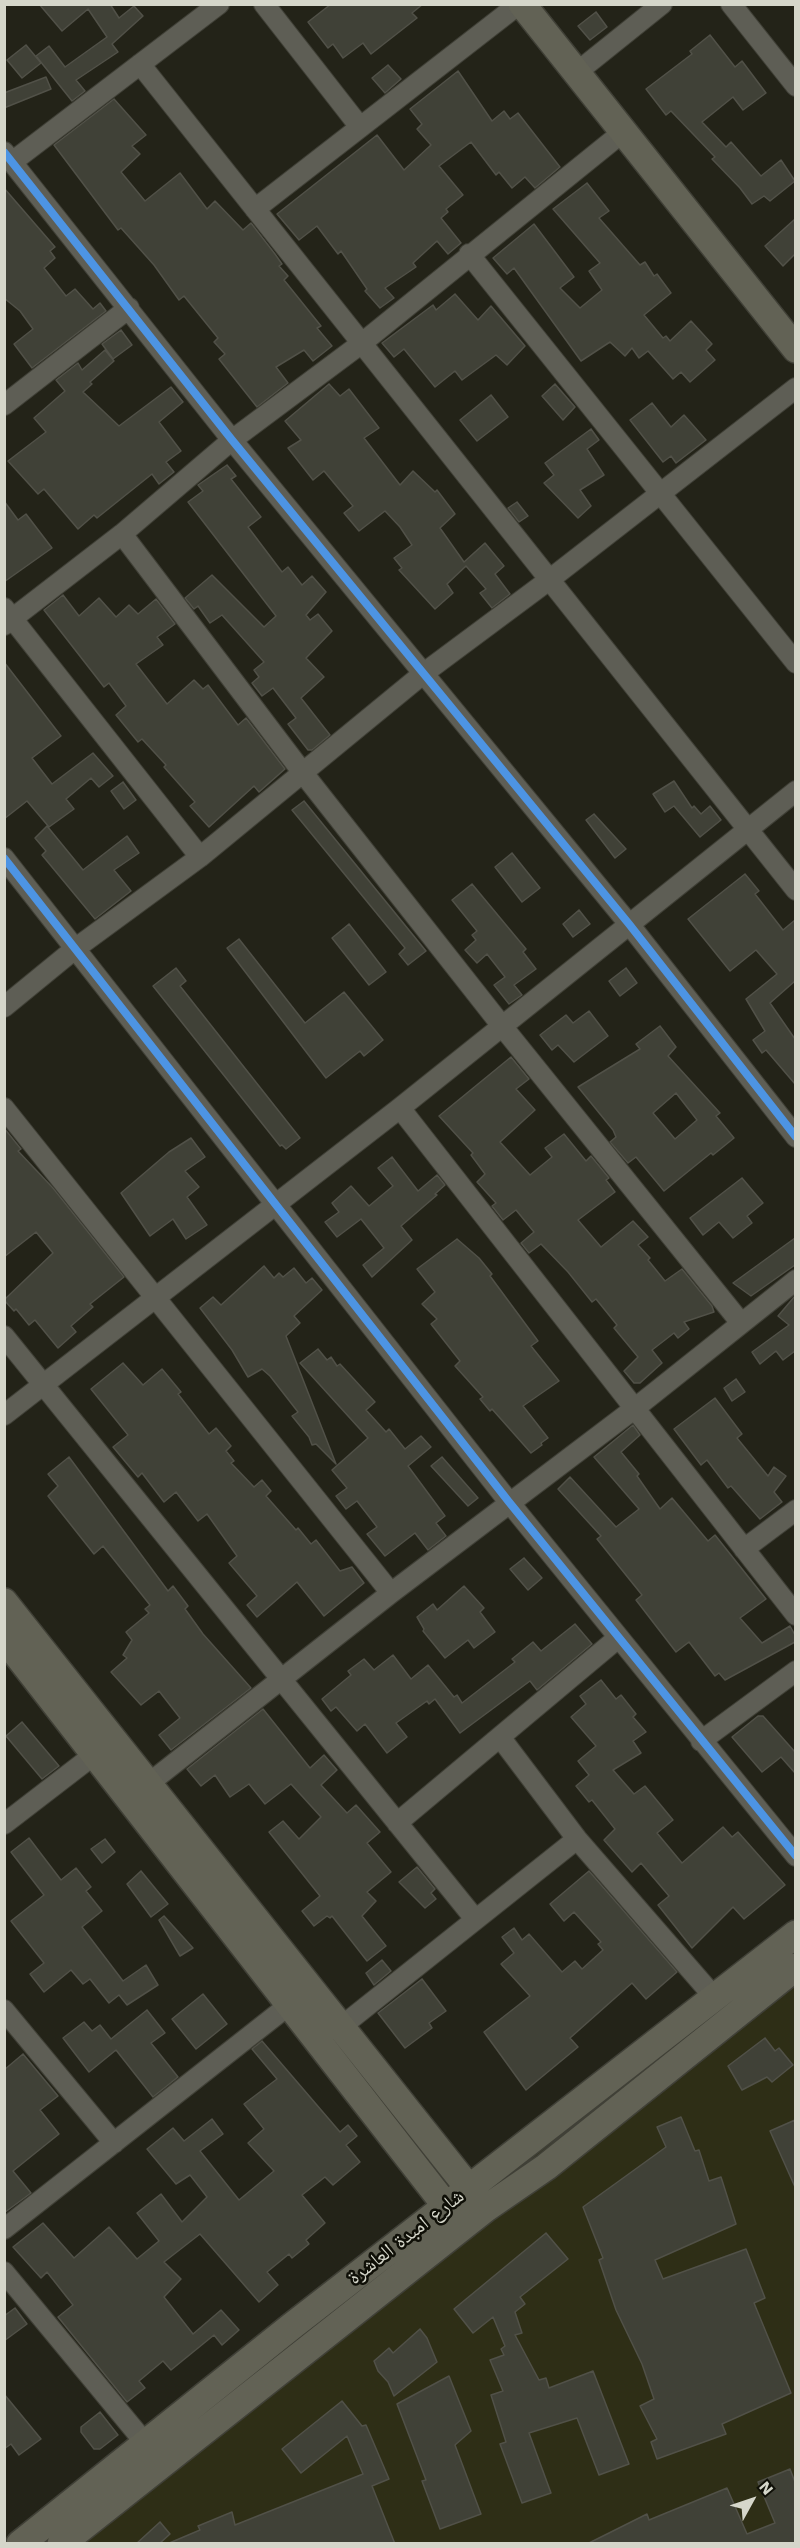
<!DOCTYPE html>
<html>
<head>
<meta charset="utf-8">
<style>
  body { margin:0 }
  #map { position:relative; width:800px; height:2548px; overflow:hidden; background:#232318; font-family:"Work Sans",sans-serif }
  canvas { display:block }
  .frame { position:absolute; inset:0; border:6px solid #d5d6ca; pointer-events:none }
  .north { position:absolute; left:722px; top:2470px; width:60px; height:60px; -webkit-text-stroke:4px #0f0f07; paint-order:stroke; rotate:50deg; font-size:16px; font-weight:700; line-height:24px; text-align:center; color:#d5d6ca }
  .north::after { content:''; display:block; margin:auto; width:21px; height:27px; background:#d5d6ca; clip-path:polygon(50% 0,100% 100%,50% 72%,0 100%) }
</style>
</head>
<body>
<div id="map">
<canvas width="800" height="2548"></canvas>
<div class="frame"></div>
<div class="north">N</div>
</div>
<script>
const c = document.querySelector('canvas').getContext('2d');
c.lineJoin = 'round';
function fillPath(path, color) { c.fillStyle = color; c.fill(path, 'evenodd'); }
const shape = rows => new Path2D(rows.map(r => 'M' + r).join(''));
function strokePath(path, color, width, dash) { c.strokeStyle = color; c.lineWidth = width; c.lineCap = dash ? 'butt' : 'round'; c.setLineDash(dash || []); c.stroke(path); }
function label(font, color, halo, rows, align = 'center') {
  c.font = font + ' "Work Sans","Noto Naskh Arabic",sans-serif'; c.lineWidth = 5; c.setLineDash([]); c.textBaseline = 'middle'; c.strokeStyle = halo; c.fillStyle = color; for (const [text, x, y, turn = 0] of rows) {
    c.save(); c.translate(x, y); c.rotate((+turn || 0) * Math.PI / 180); c.textAlign = isNaN(turn) ? turn : align; if (halo) c.strokeText(text, 0, 0); c.fillText(text, 0, 0); c.restore();
  }
}
const built = shape([
  [795,1931,795,2543,23,2544]
]);
const building = shape([
  [39,4,110,4,119,18,134,6,143,16,112,44,118,52,76,80,85,91,72,101,36,56,49,46,65,67,107,37,88,9,62,31,39,4],
  [331,4,423,4,412,13,417,18,371,54,363,43,343,58,333,44,328,48,308,22,331,4],
  [596,12,607,27,590,40,578,26,596,12],
  [710,35,735,67,742,61,766,93,743,110,733,97,702,122,726,147,731,142,761,176,781,160,795,181,770,201,764,196,752,204,740,188,712,159,715,157,671,111,666,115,646,89,692,54,690,51,710,35],
  [26,45,41,63,22,78,7,60,26,45],
  [388,65,401,79,385,93,372,78,388,65],
  [458,71,492,121,504,111,510,119,518,113,560,167,535,188,525,177,512,188,499,172,496,175,471,142,439,166,463,195,446,209,448,212,441,218,461,243,448,254,437,241,413,263,416,267,385,288,394,298,380,308,365,291,367,289,341,251,338,254,317,226,299,240,277,214,377,135,404,170,431,145,417,129,422,124,410,109,458,71],
  [46,77,51,89,4,108,4,93,46,77],
  [114,99,146,135,132,146,140,154,121,172,145,201,180,173,207,209,215,201,243,230,251,223,275,254,282,264,279,266,288,276,284,280,321,326,317,328,332,346,313,361,304,350,276,367,288,383,257,407,219,359,225,354,214,342,218,338,184,296,179,300,154,265,121,228,118,230,54,145,114,99],
  [587,183,609,211,599,218,640,265,645,262,654,276,657,274,671,293,644,315,663,338,666,336,670,341,691,321,712,344,706,350,715,360,690,382,681,372,673,379,648,351,639,358,632,348,625,356,610,342,581,361,514,268,507,274,493,258,534,224,574,277,560,288,580,308,602,290,589,271,600,263,553,209,587,183],
  [4,188,55,247,50,251,55,258,44,268,66,296,75,289,93,309,100,303,106,311,32,368,14,344,33,329,20,311,4,298,4,188],
  [795,219,795,254,783,266,765,246,795,219],
  [455,294,478,320,491,306,525,346,507,365,496,355,462,380,455,371,435,387,404,349,394,357,382,343,433,305,436,310,455,294],
  [121,330,132,345,113,359,102,344,121,330],
  [105,350,114,361,90,382,92,384,83,392,119,426,171,387,183,402,159,422,181,451,166,462,174,472,159,484,152,474,97,518,94,515,78,529,44,489,38,494,8,461,46,432,34,418,65,391,56,380,78,363,82,370,105,350],
  [329,384,340,396,349,389,379,428,364,438,400,485,413,471,435,492,437,490,455,514,440,528,464,562,485,543,504,566,495,574,510,594,492,608,480,593,486,589,466,566,447,584,453,593,435,609,399,570,402,568,394,558,412,545,400,527,385,511,359,531,344,513,353,506,324,471,313,480,288,448,301,440,285,421,329,384],
  [555,384,575,407,563,420,542,396,555,384],
  [491,395,508,417,477,441,460,420,491,395],
  [652,403,671,427,684,415,706,440,676,463,671,456,663,462,630,420,652,403],
  [591,429,599,440,587,449,604,475,580,490,591,506,578,518,544,483,554,475,545,463,591,429],
  [227,465,236,476,231,479,261,517,248,527,282,572,288,567,302,585,312,576,326,592,306,615,310,620,318,614,332,631,306,658,324,677,301,698,330,735,312,750,308,750,288,724,296,718,273,688,262,696,252,683,259,677,254,670,264,662,222,615,210,623,198,606,194,609,185,598,212,575,264,627,276,616,188,502,203,491,198,485,227,465],
  [4,501,18,520,26,514,52,548,4,582,4,501],
  [517,502,528,516,519,522,508,508,517,502],
  [63,595,79,616,99,598,116,617,129,605,138,614,156,599,175,624,157,637,163,645,136,664,167,704,194,680,203,689,208,685,238,725,246,718,285,769,259,792,254,786,209,827,190,806,195,802,164,767,166,765,142,739,138,742,116,715,126,706,109,683,104,687,44,610,63,595],
  [4,662,61,736,32,758,52,784,93,753,113,776,99,787,91,778,66,799,74,809,49,827,27,801,4,819,4,662],
  [674,781,692,808,694,806,701,814,710,806,721,820,700,837,674,806,665,812,653,794,674,781],
  [123,782,136,800,124,809,111,791,123,782],
  [304,801,426,951,408,965,399,954,405,948,292,810,304,801],
  [594,814,626,849,615,858,586,820,594,814],
  [47,826,83,870,127,836,139,853,114,870,131,891,95,919,42,855,46,851,35,838,47,826],
  [512,853,540,888,522,902,495,867,512,853],
  [745,874,759,891,755,894,783,930,795,920,795,981,770,1003,795,1039,795,1084,766,1050,762,1053,753,1040,765,1031,746,999,777,974,756,950,730,971,688,919,745,874],
  [472,884,526,949,523,952,536,969,514,985,522,995,509,1004,494,985,505,977,487,954,477,963,465,950,476,940,472,935,477,931,452,900,472,884],
  [579,910,590,924,573,937,563,924,579,910],
  [349,924,386,972,369,985,332,938,349,924],
  [239,939,305,1023,344,992,383,1040,364,1056,360,1051,326,1078,227,948,239,939],
  [176,968,186,981,180,986,300,1138,286,1149,282,1145,280,1146,153,986,176,968],
  [626,968,637,983,620,996,609,981,626,968],
  [589,1011,608,1036,574,1062,558,1045,552,1050,540,1035,566,1015,573,1023,589,1011],
  [660,1026,676,1047,668,1056,720,1113,716,1116,734,1138,713,1155,711,1153,664,1191,636,1157,628,1163,610,1142,616,1137,613,1130,578,1087,640,1049,636,1044,660,1026],
  [676,1093,697,1120,675,1139,653,1113,676,1093],
  [511,1057,529,1079,516,1089,535,1110,500,1142,530,1175,552,1157,545,1148,564,1134,586,1161,591,1156,609,1178,606,1180,615,1192,578,1220,601,1247,633,1221,648,1237,638,1245,650,1258,648,1260,665,1281,682,1269,712,1306,714,1312,684,1322,689,1329,678,1338,674,1333,652,1350,662,1363,640,1383,634,1383,624,1371,638,1357,614,1328,617,1325,596,1299,592,1302,568,1272,541,1244,529,1253,521,1243,534,1232,516,1210,503,1220,492,1206,496,1203,477,1182,485,1174,471,1155,473,1153,439,1116,511,1057],
  [4,1128,21,1149,18,1151,53,1188,124,1277,90,1304,93,1307,71,1326,76,1332,58,1348,35,1320,29,1325,16,1309,14,1311,4,1300,53,1253,36,1232,4,1257,4,1128],
  [191,1138,205,1157,185,1171,199,1187,187,1197,207,1225,186,1239,173,1219,150,1236,121,1193,169,1152,191,1138],
  [392,1157,418,1191,437,1175,445,1185,435,1194,437,1195,401,1226,412,1240,372,1277,363,1265,384,1248,361,1219,337,1237,325,1222,339,1212,332,1203,351,1186,369,1206,393,1186,378,1168,392,1157],
  [742,1178,763,1203,747,1216,752,1223,733,1238,719,1222,703,1235,690,1218,742,1178],
  [795,1238,795,1265,751,1296,733,1283,795,1238],
  [457,1239,479,1258,492,1274,490,1276,538,1341,531,1346,559,1381,523,1406,548,1438,541,1443,542,1445,531,1453,492,1409,490,1411,480,1399,483,1397,455,1366,460,1361,431,1324,437,1319,422,1304,435,1292,417,1269,457,1239],
  [264,1266,274,1278,279,1273,283,1277,294,1268,306,1283,312,1278,322,1290,294,1316,300,1323,286,1336,336,1464,316,1444,312,1445,309,1437,292,1416,298,1412,270,1376,262,1369,248,1377,232,1350,200,1308,213,1297,221,1305,264,1266],
  [795,1296,795,1351,783,1360,776,1351,760,1364,752,1352,789,1325,778,1316,795,1296],
  [318,1349,327,1360,331,1357,337,1366,340,1364,375,1402,366,1410,386,1432,389,1429,405,1449,421,1436,431,1447,408,1466,445,1516,436,1523,446,1536,428,1550,415,1533,385,1556,367,1534,377,1527,357,1501,346,1509,336,1496,347,1488,332,1470,368,1438,300,1363,318,1349],
  [123,1363,143,1385,162,1369,181,1392,178,1394,209,1434,216,1428,231,1446,226,1451,234,1461,231,1463,254,1487,262,1480,271,1491,266,1496,296,1530,298,1528,311,1544,316,1540,340,1571,352,1567,364,1583,324,1616,297,1582,257,1617,247,1605,257,1596,229,1563,237,1556,207,1514,198,1521,176,1492,164,1502,142,1473,138,1477,113,1447,128,1435,91,1389,123,1363],
  [736,1379,745,1392,732,1401,724,1388,736,1379],
  [715,1398,742,1434,737,1438,768,1476,774,1467,786,1476,774,1492,782,1502,760,1519,731,1486,728,1488,707,1460,701,1465,674,1429,715,1398],
  [633,1425,640,1435,621,1452,639,1474,637,1476,660,1509,672,1498,708,1541,715,1535,766,1599,740,1618,762,1643,790,1626,795,1635,795,1642,725,1680,719,1673,715,1676,689,1642,676,1652,636,1600,642,1595,597,1539,601,1536,558,1489,570,1477,616,1527,639,1509,594,1457,633,1425],
  [69,1457,168,1591,173,1586,188,1606,185,1609,203,1634,251,1688,171,1750,159,1735,180,1718,159,1691,141,1705,111,1672,127,1658,123,1655,132,1640,126,1632,149,1613,145,1609,150,1605,103,1546,94,1554,48,1496,58,1486,48,1474,69,1457],
  [442,1457,478,1498,468,1506,431,1466,442,1457],
  [524,1558,542,1578,528,1590,510,1569,524,1558],
  [464,1586,484,1608,480,1612,495,1632,474,1648,468,1640,445,1658,423,1631,424,1629,417,1617,433,1604,437,1610,464,1586],
  [575,1624,592,1644,537,1690,530,1681,460,1733,435,1699,429,1704,427,1701,396,1723,407,1737,387,1753,365,1724,357,1731,336,1707,331,1711,322,1699,351,1675,348,1671,364,1659,374,1670,393,1655,411,1679,428,1665,454,1697,457,1695,462,1703,515,1662,512,1659,533,1642,541,1651,575,1624],
  [601,1680,616,1699,621,1695,636,1714,633,1717,646,1732,633,1741,641,1753,613,1770,634,1794,645,1786,673,1820,657,1833,682,1863,723,1827,732,1837,738,1832,785,1885,744,1919,733,1907,692,1948,658,1905,669,1896,641,1863,632,1872,604,1840,615,1829,592,1800,589,1802,576,1786,589,1775,578,1761,596,1746,571,1717,586,1704,580,1696,601,1680],
  [263,1709,310,1768,324,1755,337,1770,321,1785,347,1813,356,1805,380,1832,367,1843,391,1872,367,1892,376,1901,362,1916,386,1946,367,1961,332,1916,330,1918,327,1916,314,1926,302,1911,320,1896,269,1832,283,1821,299,1839,321,1817,291,1784,265,1804,249,1784,230,1797,215,1775,201,1786,187,1769,263,1709],
  [758,1716,763,1716,795,1752,795,1773,781,1757,762,1772,732,1737,758,1716],
  [22,1722,59,1766,42,1779,6,1736,22,1722],
  [29,1838,61,1880,76,1868,91,1887,86,1891,102,1911,82,1927,123,1981,146,1965,158,1985,127,2005,119,1995,109,2003,90,1979,83,1984,71,1970,44,1992,30,1974,44,1963,11,1921,44,1895,11,1852,29,1838],
  [105,1839,115,1852,102,1863,91,1849,105,1839],
  [417,1867,435,1889,431,1893,436,1899,425,1908,399,1882,417,1867],
  [141,1871,168,1904,151,1917,127,1884,141,1871],
  [589,1871,677,1972,646,1999,632,1983,570,2038,578,2047,526,2090,484,2032,530,1996,501,1964,514,1953,502,1937,514,1928,522,1940,529,1934,562,1972,575,1961,582,1969,603,1950,598,1944,601,1942,574,1912,564,1921,550,1904,589,1871],
  [164,1916,193,1948,180,1956,159,1920,164,1916],
  [382,1960,391,1971,374,1985,366,1973,382,1960],
  [422,1979,446,2011,429,2023,432,2028,405,2048,378,2013,422,1979],
  [203,1994,227,2024,196,2049,172,2019,203,1994],
  [147,2010,165,2033,151,2043,178,2077,153,2097,116,2050,89,2072,63,2038,84,2022,92,2031,100,2025,111,2039,147,2010],
  [765,2038,775,2051,779,2048,793,2065,772,2082,767,2077,742,2090,728,2066,765,2038],
  [262,2041,340,2132,348,2125,357,2136,346,2145,360,2162,333,2185,325,2177,302,2195,325,2223,306,2240,309,2244,292,2258,289,2254,267,2272,278,2285,259,2302,200,2234,164,2262,181,2279,164,2297,193,2334,221,2310,239,2330,222,2345,214,2335,171,2370,163,2361,139,2381,145,2388,127,2402,58,2317,73,2305,47,2272,41,2278,13,2247,43,2223,74,2258,109,2227,137,2259,159,2241,137,2213,161,2194,182,2222,207,2197,190,2175,176,2184,147,2149,173,2128,184,2141,212,2119,223,2134,200,2151,239,2200,274,2171,248,2143,264,2129,244,2104,277,2079,252,2049,262,2041],
  [23,2054,58,2096,40,2110,59,2134,13,2171,31,2193,4,2213,4,2070,23,2054],
  [681,2117,695,2151,699,2150,709,2181,721,2177,736,2224,655,2260,663,2279,746,2249,765,2298,754,2303,791,2393,722,2424,726,2434,657,2459,651,2442,657,2439,640,2406,654,2399,642,2364,616,2310,599,2260,603,2258,583,2207,666,2147,657,2127,681,2117],
  [795,2120,795,2187,770,2131,795,2120],
  [546,2233,568,2259,520,2297,525,2304,515,2312,522,2333,515,2335,539,2380,546,2378,549,2388,593,2371,629,2464,599,2475,577,2418,529,2433,551,2493,522,2503,500,2444,506,2442,491,2395,503,2391,490,2360,504,2355,501,2349,505,2346,493,2317,473,2333,454,2309,546,2233],
  [15,2308,27,2324,4,2341,4,2316,15,2308],
  [420,2329,427,2338,437,2362,394,2396,388,2382,378,2371,374,2361,389,2348,393,2353,420,2329],
  [449,2376,471,2431,455,2445,481,2514,440,2529,422,2481,426,2480,397,2404,449,2376],
  [4,2394,41,2439,19,2455,11,2444,4,2449,4,2394],
  [342,2401,362,2426,366,2425,389,2479,372,2486,395,2544,167,2544,200,2530,198,2526,232,2512,235,2525,363,2474,347,2436,301,2473,282,2449,342,2401],
  [100,2412,118,2435,100,2449,94,2449,81,2432,81,2427,100,2412],
  [790,2469,795,2482,795,2544,587,2544,647,2514,649,2520,727,2488,747,2534,775,2523,758,2482,790,2469],
  [160,2522,170,2534,159,2544,136,2544,160,2522]
]);
const street = shape([
  [264,4,360,127],
  [731,4,796,86],
  [140,64,796,890],
  [576,73,662,4],
  [4,152,232,440,629,924,796,1137],
  [12,162,219,4],
  [255,209,519,4],
  [469,254,796,663],
  [4,405,129,308],
  [122,534,303,773,502,1026,741,1323],
  [4,608,200,857],
  [4,625,122,534,232,440,362,343,623,132],
  [4,858,509,1502,796,1856],
  [4,1007,76,948,200,857,424,673,549,580,796,388],
  [4,1108,391,1593],
  [400,1108,796,1615],
  [4,1336,475,1919],
  [4,1415,400,1108,796,791],
  [744,1549,796,1510],
  [500,1737,577,1839,715,1998],
  [701,1741,796,1671],
  [148,1784,391,1593,634,1409,796,1280],
  [397,1823,618,1638],
  [4,1824,95,1754],
  [4,2010,114,2143],
  [342,2026,577,1839],
  [4,2229,289,2005],
  [4,2272,146,2444]
]);
const secondary = shape([
  [522,4,796,349],
  [4,1602,479,2201],
  [4,1638,457,2220],
  [20,2544,292,2326,796,1934],
  [61,2544,485,2209,546,2167,796,1967]
]);
const cycleway = shape([
  [4,152,232,440,629,924,796,1137],
  [4,858,509,1502,796,1856]
]);
const streetNames = [
  ["شارع امبدة العاشرة",406,2237,-38]
];
fillPath(built, '#2e2e16');
fillPath(building, '#404137');
strokePath(building, '#515148', 1.5);
strokePath(street, '#404037', 22);
strokePath(secondary, '#404037', 30);
strokePath(street, '#5e5e55', 20);
strokePath(secondary, '#626255', 27);
strokePath(cycleway, '#4d94e3', 8);
label('20px', '#d5d6ca', '#0f0f07', streetNames);
</script>
</body>
</html>
